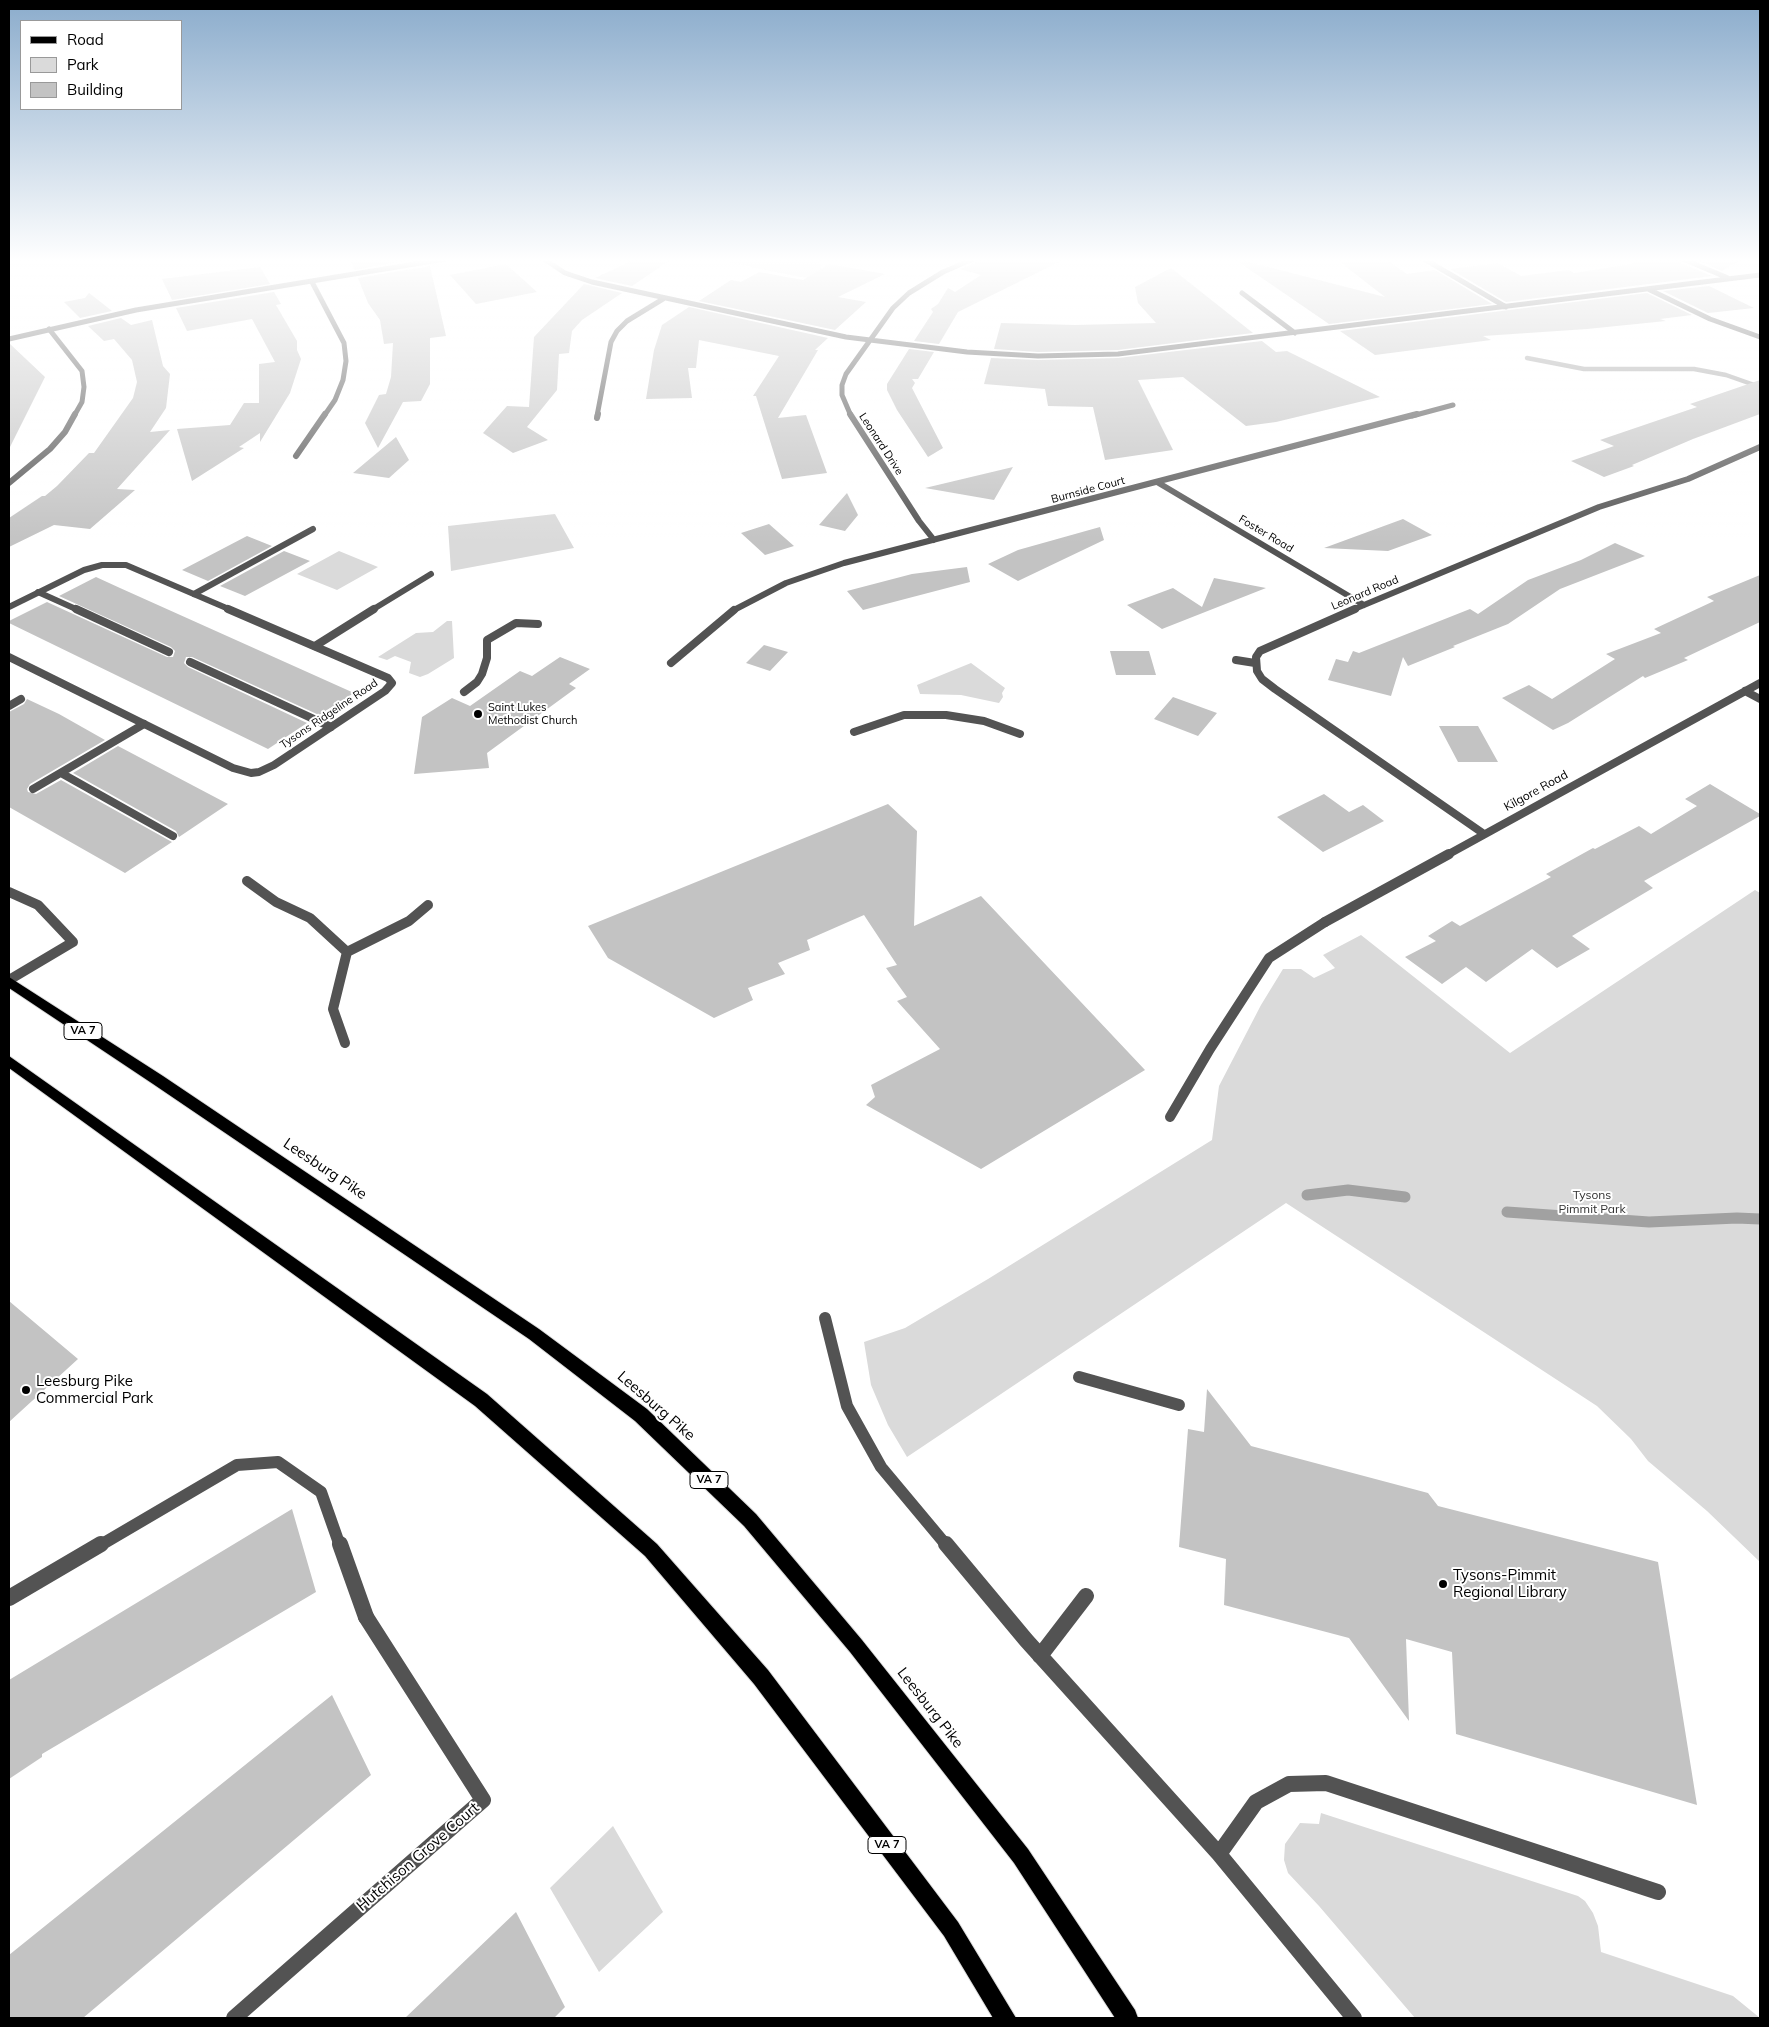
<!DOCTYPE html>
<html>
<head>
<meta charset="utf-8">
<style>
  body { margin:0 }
  #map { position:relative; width:1769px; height:2027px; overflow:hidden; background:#fff; font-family:Mulish,sans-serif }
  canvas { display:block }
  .frame { position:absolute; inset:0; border:10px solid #000; pointer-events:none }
  .legend { position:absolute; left:20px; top:20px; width:162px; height:90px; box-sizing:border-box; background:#fff; border:1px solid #999; margin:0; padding:6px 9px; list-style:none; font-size:15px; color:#000 }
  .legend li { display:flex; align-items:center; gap:10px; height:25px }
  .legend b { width:25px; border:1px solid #999 }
</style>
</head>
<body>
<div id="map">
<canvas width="1769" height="2027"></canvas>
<div class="frame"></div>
<ul class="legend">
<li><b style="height:6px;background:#000"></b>Road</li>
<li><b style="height:14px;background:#dadada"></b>Park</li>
<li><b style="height:14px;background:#c3c3c3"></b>Building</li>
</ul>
</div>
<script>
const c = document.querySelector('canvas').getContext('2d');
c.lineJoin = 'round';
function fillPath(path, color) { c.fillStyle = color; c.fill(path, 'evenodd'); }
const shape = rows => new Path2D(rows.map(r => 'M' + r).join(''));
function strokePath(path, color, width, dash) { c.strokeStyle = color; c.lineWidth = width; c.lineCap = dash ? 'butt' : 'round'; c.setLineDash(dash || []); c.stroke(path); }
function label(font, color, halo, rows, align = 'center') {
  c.font = font + ' Mulish,sans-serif'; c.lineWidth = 4; c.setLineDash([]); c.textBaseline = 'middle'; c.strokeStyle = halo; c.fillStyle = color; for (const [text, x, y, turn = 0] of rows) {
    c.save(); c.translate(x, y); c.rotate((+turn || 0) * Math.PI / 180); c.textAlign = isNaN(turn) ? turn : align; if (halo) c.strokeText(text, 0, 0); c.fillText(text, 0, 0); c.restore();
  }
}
const green = shape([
  [712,259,818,259,826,280,800,277],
  [555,514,574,548,451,571,448,526],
  [339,551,378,567,337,590,297,574],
  [447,621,452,621,454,658,428,674,420,677,409,673,411,662,395,656,387,660,378,657,416,633,433,632],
  [971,663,1005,688,1002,693,1003,697,999,703,961,695,920,694,917,685],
  [1755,890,1760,893,1760,1562,1707,1511,1648,1461,1631,1439,1597,1406,1286,1203,907,1457,888,1425,871,1385,864,1342,905,1328,988,1279,1212,1140,1219,1086,1261,1005,1283,969,1301,969,1314,978,1335,968,1323,955,1361,935,1510,1053],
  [1321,1813,1578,1896,1585,1901,1593,1913,1598,1926,1601,1952,1733,1996,1760,2018,1415,2018,1319,1906,1288,1873,1284,1860,1285,1844,1300,1823,1319,1824],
  [613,1826,663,1912,599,1972,550,1888]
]);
const streamFar1 = shape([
  [1527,358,1584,369,1694,369,1726,375,1760,387]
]);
const stream = shape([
  [1307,1195,1348,1190,1405,1197],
  [1507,1212,1649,1222,1737,1218,1760,1219]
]);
const building = shape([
  [350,259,415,259,354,270],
  [635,259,672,259,632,286,595,278],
  [977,259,1065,259,958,312,939,344,914,341,933,312,931,309,938,304,948,288,955,292,981,275,960,269,975,263],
  [1336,259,1385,259,1407,274,1435,270,1492,304,1329,324,1240,263,1241,260,1385,297],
  [1633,259,1679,259,1681,263,1712,276,1506,302,1450,269,1498,263,1521,276,1569,270,1574,273,1632,264],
  [1695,259,1742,259,1722,271],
  [506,264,537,292,476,304,450,275],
  [829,264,885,274,838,297,866,302,835,330,699,301,731,280,741,282,759,272,803,280],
  [430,266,446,336,430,338,430,384,421,401,403,402,378,448,365,423,379,395,386,394,391,377,393,343,384,344,380,320,368,303,358,278],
  [260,267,270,284,172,300,162,279],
  [1171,268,1253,333,1118,350,1038,352,994,349,1001,323,1075,325,1156,323,1138,303,1135,287],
  [584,284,622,293,582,320,572,331,569,353,559,354,557,390,527,427,548,440,513,453,483,433,507,406,529,407,534,337],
  [1709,286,1754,308,1708,313,1663,291],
  [274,292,281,304,276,305,297,341,297,350,301,359,290,393,260,442,260,433,239,447,244,448,192,481,177,429,230,425,244,403,259,403,259,364,275,362,252,319,187,331,176,308],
  [89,293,93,296,112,311,80,318,64,302,85,298],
  [1647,293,1692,315,1660,319,1666,321,1587,329,1483,336,1491,340,1375,355,1340,331],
  [689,307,828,338,815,350,818,350,778,418,806,415,827,473,782,479,756,396,753,396,779,356,699,340,696,368,688,368,692,398,646,399,654,350,662,325],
  [121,318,131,325,152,320,163,366,170,374,166,408,150,432,170,430,117,489,135,490,90,529,54,525,9,547,9,518,42,496,45,496,57,486,89,453,94,453,133,398,137,382,132,360,114,339,104,341,88,326],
  [1262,341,1276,352,1287,351,1380,397,1276,422,1246,426,1183,377,1138,380,1173,450,1105,460,1093,407,1048,406,1045,389,984,384,991,358,1038,360,1118,358],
  [9,343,45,377,9,449],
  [909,349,934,352,918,379,912,379,915,383,912,388,943,448,928,457,897,410,887,390,887,384],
  [1760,380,1760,414,1693,439,1632,465,1634,466,1604,477,1571,461,1614,446,1600,440,1697,407,1690,404],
  [396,437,409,460,389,478,353,473],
  [1013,467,994,500,925,488],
  [847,493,858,515,845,531,819,525],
  [1403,519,1432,535,1388,551,1324,548],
  [769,524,794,546,765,555,741,533],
  [1100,527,1104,540,1018,581,988,564,1018,550],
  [247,536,272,546,208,581,182,570],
  [1615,543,1645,556,1560,589,1508,624,1453,646,1455,647,1408,666,1403,657,1391,696,1328,680,1336,659,1348,662,1353,651,1359,653,1470,609,1478,614,1528,580,1581,560],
  [284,551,310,561,245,596,220,586],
  [967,567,970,582,863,610,847,591,912,574],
  [1760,575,1760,622,1684,658,1688,660,1645,678,1643,676,1568,723,1553,730,1502,698,1529,685,1552,699,1615,659,1606,654,1661,633,1654,629,1714,601,1707,597],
  [96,577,120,588,354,693,319,715,192,657,186,657,184,663,188,667,307,723,268,749,9,623,9,621,47,602,167,657,173,657,175,651,171,647,59,596],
  [1214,578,1266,588,1162,629,1127,605,1173,588,1202,607],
  [764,645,788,652,770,671,746,663],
  [1110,651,1149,651,1156,675,1116,675],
  [560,657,590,669,569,684,576,688,487,753,489,768,414,774,422,717,452,698,470,706,520,671,532,676],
  [1173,697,1217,713,1198,736,1154,719],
  [27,699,59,714,105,740,30,784,27,789,28,792,36,794,61,780,172,842,125,873,9,807,9,712,24,704],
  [1439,726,1478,726,1498,762,1458,762],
  [118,746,228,804,179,837,176,831,73,773],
  [1710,784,1760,814,1760,816,1644,881,1653,888,1572,936,1590,949,1557,968,1532,949,1486,982,1466,967,1442,984,1405,957,1436,941,1428,936,1452,921,1460,926,1551,877,1546,874,1593,848,1595,849,1639,826,1651,834,1697,806,1685,799],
  [1324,794,1349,812,1363,805,1384,821,1323,852,1277,817],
  [888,804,917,831,914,926,981,896,1145,1070,981,1169,866,1105,875,1097,871,1085,940,1049,897,1001,907,997,886,968,897,965,864,915,807,940,810,950,778,963,785,974,748,988,753,1000,714,1018,608,958,588,926],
  [9,1301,78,1359,9,1422],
  [1207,1389,1251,1446,1428,1493,1438,1506,1658,1562,1697,1805,1456,1734,1452,1652,1406,1639,1409,1721,1349,1638,1224,1605,1226,1559,1179,1547,1188,1429,1204,1432],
  [292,1509,316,1592,42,1754,42,1757,9,1779,9,1680],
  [332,1695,371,1775,83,2018,9,2018,9,1955],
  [516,1912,565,2007,554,2018,405,2018]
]);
const serviceFar4 = shape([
  [38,592,78,610],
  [194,594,313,529],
  [372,610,431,574]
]);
const serviceFar3 = shape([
  [76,609,169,652],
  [315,646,374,609],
  [190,662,331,727],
  [671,663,734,610],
  [464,692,477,682,482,674,487,658,487,640,516,623,538,624],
  [9,706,21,699],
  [854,732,904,715,946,715,984,721,1020,734],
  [61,773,173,836],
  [33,789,144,724]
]);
const serviceFar2 = shape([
  [247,881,276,902,310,918,347,952,333,1009,345,1043],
  [347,952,409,921,428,905],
  [1170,1117,1210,1049,1269,958,1325,922]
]);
const serviceFar1 = shape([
  [825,1318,847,1406,881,1467,947,1546],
  [1079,1377,1179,1405],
  [99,1546,237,1465,278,1462,321,1492,340,1546]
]);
const service = shape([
  [340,1544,366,1617],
  [946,1544,1026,1640,1219,1854,1354,2018],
  [9,1598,101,1544],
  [1040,1656,1086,1596],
  [1219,1854,1256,1802,1289,1784,1326,1783,1658,1892]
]);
const minorFar4 = shape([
  [544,259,565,273,592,282,846,337,967,352,1038,356,1118,354,1760,275],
  [1424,259,1506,307],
  [1683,259,1728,278],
  [312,282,344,343,346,361,343,380,335,400,324,416],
  [1650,290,1710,319,1760,337],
  [1242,293,1295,333],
  [49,329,82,371,84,387,82,402,74,416],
  [597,416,611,342,617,331,627,321,663,299],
  [851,416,842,395,842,385,846,374,893,308,909,293,943,272,973,259],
  [1412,416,1453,405]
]);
const minorFar3 = shape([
  [850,414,919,521,934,540],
  [597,418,598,414],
  [296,456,325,414],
  [1157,482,1364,605],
  [9,483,50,449,65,432,75,414],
  [9,607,84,570,102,565,126,565,231,610],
  [734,610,786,583,844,563,1417,414],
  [1352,610,1599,507,1688,479,1760,447]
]);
const minorFar2 = shape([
  [1355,609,1260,651,1256,657,1257,671,1262,679,1275,689,1484,834],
  [9,657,233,768,251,773,259,772,274,765,385,691,392,683,388,678,228,609],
  [1236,660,1255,663],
  [1745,691,1760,699],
  [1447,855,1760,683]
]);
const minorFar1 = shape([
  [9,892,38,905,73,942,9,980],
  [1325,922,1449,854]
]);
const minor = shape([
  [234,2018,483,1800,366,1617]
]);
const tertiary = shape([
  [9,339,136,310,445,259]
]);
const primary = shape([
  [9,977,163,1076,539,1329,647,1409,756,1514,862,1640,1028,1849,1135,2010,1138,2018,1115,2018,1014,1863,850,1652,744,1526,635,1421,529,1339,153,1084,9,988,9,977],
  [9,1056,487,1394,657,1544,768,1670,958,1922,1016,2018,993,2018,944,1936,754,1684,645,1556,475,1406,9,1068,9,1056]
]);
const markers = [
  [478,714,5,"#000"],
  [26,1390,5,"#000"],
  [1443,1584,5,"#000"]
];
const farStreetnames = [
  ["Leonard Drive",881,444,57],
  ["Burnside Court",1088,490,-15],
  ["Foster Road",1266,534,31],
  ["Leonard Road",1365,593,-23],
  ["Tysons Ridgeline Road",329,714,-34]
];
const farPoinames = [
  ["Saint Lukes",488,708],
  ["Methodist Church",488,721]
];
const shields = [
  [83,1031,38],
  [709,1480,38],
  [887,1845,38]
];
const shieldNames = [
  ["VA 7",83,1031],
  ["VA 7",709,1480],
  ["VA 7",887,1845]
];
const streetNames = [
  ["Kilgore Road",1536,791,-29]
];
const parkNames = [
  ["Tysons",1592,1195],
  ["Pimmit Park",1592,1209]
];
const nearStreetnames = [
  ["Leesburg Pike",325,1169,34],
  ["Leesburg Pike",656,1406,41],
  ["Leesburg Pike",930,1708,52],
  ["Hutchison Grove Court",418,1857,-41]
];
const nearPoinames = [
  ["Leesburg Pike",36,1381],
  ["Commercial Park",36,1398],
  ["Tysons-Pimmit",1453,1575],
  ["Regional Library",1453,1592]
];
fillPath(green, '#dadada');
strokePath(streamFar1, '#a1a1a1', 4.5);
strokePath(stream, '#a1a1a1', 11);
fillPath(building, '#c3c3c3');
strokePath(primary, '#dbdbdb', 2);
strokePath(serviceFar4, '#535353', 6);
strokePath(serviceFar3, '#535353', 8);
strokePath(serviceFar2, '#535353', 10);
strokePath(serviceFar1, '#535353', 12);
strokePath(service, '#535353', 16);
strokePath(minorFar4, '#535353', 5);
strokePath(minorFar3, '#535353', 6);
strokePath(minorFar2, '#535353', 8);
strokePath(minorFar1, '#535353', 10);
strokePath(minor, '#535353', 16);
strokePath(tertiary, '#535353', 5);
fillPath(primary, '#000');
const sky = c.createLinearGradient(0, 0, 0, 543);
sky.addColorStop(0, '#8baccc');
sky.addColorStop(0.48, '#fff');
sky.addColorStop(1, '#ffffff00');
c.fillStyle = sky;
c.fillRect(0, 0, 1769, 543);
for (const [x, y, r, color] of markers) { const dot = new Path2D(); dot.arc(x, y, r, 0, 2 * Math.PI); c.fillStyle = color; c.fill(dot); strokePath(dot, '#fff', 2); }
label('11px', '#000', '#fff', farStreetnames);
label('11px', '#000', '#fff', farPoinames, 'left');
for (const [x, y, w] of shields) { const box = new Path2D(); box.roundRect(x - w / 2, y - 8.5, w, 17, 4); c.fillStyle = '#fff'; c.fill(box); strokePath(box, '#000', 1); }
label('bold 11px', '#000', null, shieldNames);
label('12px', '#000', '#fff', streetNames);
label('12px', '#313131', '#fff', parkNames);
label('15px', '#000', '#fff', nearStreetnames);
label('15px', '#000', '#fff', nearPoinames, 'left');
</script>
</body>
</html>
